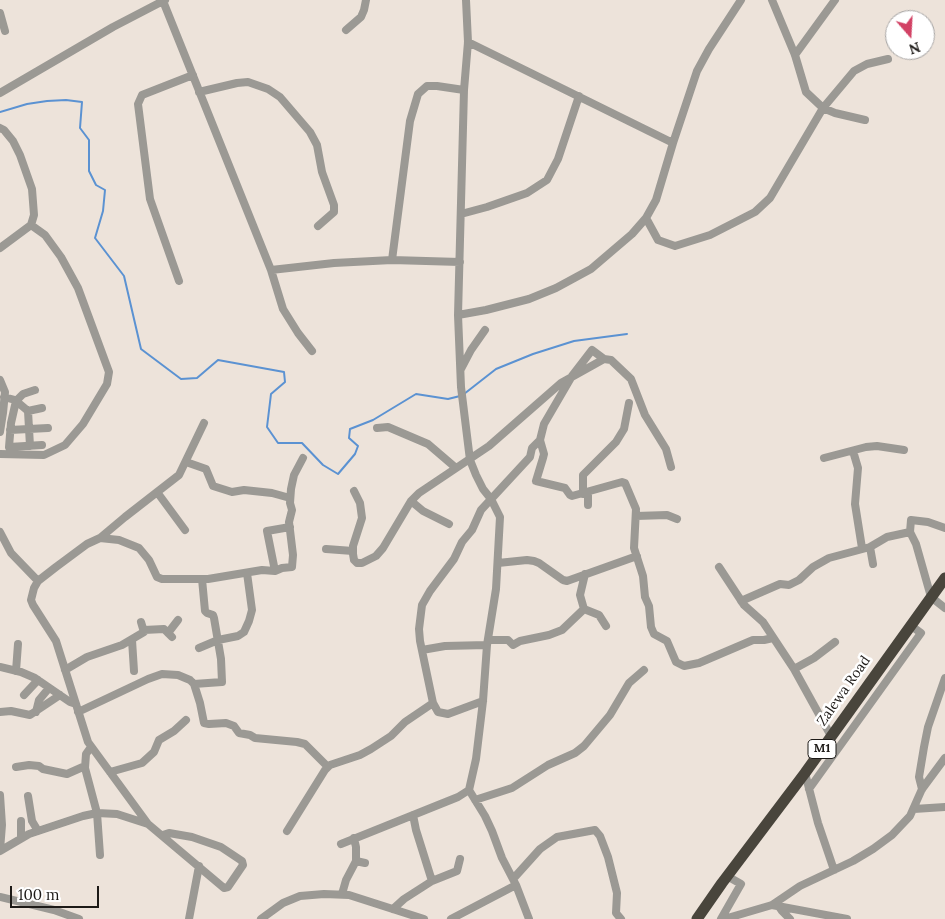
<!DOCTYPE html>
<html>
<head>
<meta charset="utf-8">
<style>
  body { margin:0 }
  #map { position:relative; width:945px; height:919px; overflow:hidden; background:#ede3da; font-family:Lora,serif }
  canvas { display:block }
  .north { position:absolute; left:885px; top:10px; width:50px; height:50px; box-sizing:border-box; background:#fff; border:1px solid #a5a3a2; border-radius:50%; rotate:161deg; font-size:14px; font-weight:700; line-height:20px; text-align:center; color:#1d1a17 }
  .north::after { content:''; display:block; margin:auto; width:18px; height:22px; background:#d24265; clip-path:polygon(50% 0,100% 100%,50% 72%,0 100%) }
  .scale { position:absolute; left:10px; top:886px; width:89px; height:22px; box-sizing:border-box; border:2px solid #1d1a17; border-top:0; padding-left:6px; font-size:15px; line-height:18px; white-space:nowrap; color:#1d1a17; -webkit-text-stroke:4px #fff; paint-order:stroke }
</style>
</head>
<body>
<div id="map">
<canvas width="945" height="919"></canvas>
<div class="north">N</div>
<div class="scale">100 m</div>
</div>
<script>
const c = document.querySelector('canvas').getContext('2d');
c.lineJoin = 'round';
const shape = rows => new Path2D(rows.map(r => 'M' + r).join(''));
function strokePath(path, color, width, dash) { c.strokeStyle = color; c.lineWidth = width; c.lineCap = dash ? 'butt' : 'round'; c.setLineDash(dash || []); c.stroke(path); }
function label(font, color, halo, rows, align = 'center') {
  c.font = font + ' Lora,serif'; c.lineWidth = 5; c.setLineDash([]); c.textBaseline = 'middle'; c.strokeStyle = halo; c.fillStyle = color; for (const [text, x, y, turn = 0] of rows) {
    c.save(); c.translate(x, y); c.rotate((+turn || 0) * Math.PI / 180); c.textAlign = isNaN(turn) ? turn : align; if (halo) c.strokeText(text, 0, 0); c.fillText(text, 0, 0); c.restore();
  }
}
const stream = shape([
  [0,112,27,104,47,101,66,100,82,102,80,128,89,140,89,171,96,185,105,190,103,211,95,238,124,276,141,349,181,379,197,378,218,360,284,372,285,382,271,394,267,427,278,443,302,443,323,465,338,474,355,454,358,446,349,438,350,429,373,420,416,394,448,399,460,396],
  [464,394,496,369,533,354,574,341,627,334]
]);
const minor = shape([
  [466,0,468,42,464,90,458,315,461,387,470,460,476,475,483,489,491,499,500,517,496,589,487,645,483,701,476,759,469,790,485,816,492,831,502,858,516,885,529,919],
  [772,0,795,55,806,92,823,108,835,113,865,120],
  [163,1,271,270,283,309,298,333,312,351],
  [0,13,5,31],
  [346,30,361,17,364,10,366,0],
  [468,42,673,143],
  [795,55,835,0],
  [199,92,237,83,248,82,268,89,280,97,310,132,317,145,322,172,334,205,334,212,318,226],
  [0,93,113,27,165,0],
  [0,128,4,130,13,141,20,155,32,189,34,215,31,225,0,248],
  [461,214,487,207,527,193,547,180,558,159,579,96],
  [646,218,658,240,675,246,710,235,755,212,770,198,823,108,854,71,867,64,888,59],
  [392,260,410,121,418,94,427,86,437,86,464,90],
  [271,270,334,263,392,260,460,262],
  [179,281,150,199,138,104,142,95,193,75],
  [458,315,486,310,529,299,556,288,591,269,632,234,646,218,656,200,673,143,697,71,709,49,741,0],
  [604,359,592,350,572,376,544,424,540,440,544,454,543,458,536,481,565,488,570,495,572,496,622,482,625,483,636,509,634,548,643,576,645,597,649,606,651,627,654,634,667,641,676,662,684,666,699,663,753,640,764,640,773,638],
  [461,369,471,350,485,330],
  [0,380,5,392,3,413,0,432],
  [35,390,23,394,16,401,11,423,9,447,42,445],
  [4,397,15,400,28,411,30,446],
  [28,411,42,408],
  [377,428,388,427,428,444,456,468],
  [10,430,48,428],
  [853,451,858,468,855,504,862,548],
  [0,454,44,455,65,445,83,424,107,384,109,372,78,288,61,257,45,235,31,225],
  [824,458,866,447,877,446,904,450],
  [186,462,206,469,213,486,232,492,244,490,272,493,290,498],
  [354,491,360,503,362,518,353,546,353,554,354,560,357,563,362,563,376,556,383,548,411,501,419,493,489,446,561,383,604,359,611,360,631,379,645,415,666,449,671,467],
  [157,492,185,530],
  [583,494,583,475,616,442,624,429,629,403],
  [411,501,423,511,449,524],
  [588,505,588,492],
  [636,516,667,515,677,519],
  [945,528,928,522,911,520,910,532,916,544,931,597,945,608],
  [0,532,11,553,38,581],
  [100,538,125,517,179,475,204,423],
  [326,549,353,551],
  [498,563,527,560,534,561,539,563,563,580,567,581,637,556],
  [873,564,870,547,887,537,910,532],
  [719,567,744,605,763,622,794,669,831,736],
  [275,571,267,531,290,527],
  [741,601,780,584,789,585,799,580,813,567,829,558,870,547],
  [584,609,599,615,606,626],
  [144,630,164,629,172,637],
  [168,633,178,620],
  [132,640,134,671],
  [488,640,508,640,513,645,520,641,549,635,562,630,584,609,580,595,585,574],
  [199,648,218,640,238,636,244,632,249,621,252,610,247,573],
  [422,650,445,646,487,645],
  [0,667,21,672,35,678,70,702,76,704],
  [794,669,814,658,835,642],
  [65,670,87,657,122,645,144,632,141,622],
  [16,671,18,644],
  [194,684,222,682,221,659,214,618,213,615,207,613,205,611,202,579],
  [24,695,38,680],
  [483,701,448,714,438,712,433,703,420,641,419,629,422,605,430,591,454,559,462,542,472,530,481,510,530,457,532,448,540,440],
  [0,712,11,711,30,715,60,695],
  [36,712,39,700,49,688],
  [78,712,148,679,162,674,178,675,190,680,194,684,200,703,204,723,209,724,226,723,234,726,239,733,250,735,255,738,297,742,305,744,328,767],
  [91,747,86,754,85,768,97,813,100,855],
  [16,767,29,765,39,766,43,769,67,774,85,766],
  [110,772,142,763,154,752,159,740,174,731,186,720],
  [805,773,818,823,834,870],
  [809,789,921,633,910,625],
  [922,789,919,777,924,747,928,727,945,678],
  [0,795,2,825,0,850],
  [28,796,32,821,38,831],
  [475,800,512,788,548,765,575,753,584,746,610,715,629,683,644,670],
  [914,809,945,807],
  [21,821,21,838],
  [148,824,88,742,56,641,33,605,31,600,34,588,38,581,56,567,87,544,100,538,119,540,139,548,149,560,157,577,162,579,208,579,262,570,275,571,282,568,292,567,293,555,289,522,292,510,290,503,291,489,294,475,303,458],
  [287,831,325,770,330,765,360,755,371,749,391,736,405,722,433,703],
  [354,838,356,847,356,861,365,863],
  [341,844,458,797,469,790],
  [0,851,29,834,83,816,97,813,117,814,148,824,224,888,228,887,243,865,242,861,221,847,192,837,169,833,163,835],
  [513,879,540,849,557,837,595,830,600,836,608,857,617,893,616,913,621,919],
  [432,881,457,871,460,859],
  [342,894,346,880,356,861],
  [0,897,54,910,79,919],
  [772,905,847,919],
  [778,905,782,911,790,919],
  [393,909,404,899,432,881,416,830,413,815],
  [189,919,199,866],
  [261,919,283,903,300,896,324,894,349,895,424,919],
  [451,919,516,885],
  [721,919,741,884,727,876],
  [724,919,772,905,800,886,853,861,873,849,892,835,910,816,922,789,945,758]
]);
const highway = shape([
  [697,919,722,883,805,773,945,578]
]);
const shields = [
  [822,749,28]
];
const shieldNames = [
  ["M1",822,749]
];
const streetNames = [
  ["Zalewa Road",844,691,-55]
];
strokePath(stream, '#5b92d2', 2);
strokePath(minor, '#9b9994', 8);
strokePath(highway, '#49453c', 11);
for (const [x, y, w] of shields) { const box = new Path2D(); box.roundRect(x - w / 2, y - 9.5, w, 19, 4); c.fillStyle = '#fff'; c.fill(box); strokePath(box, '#1d1a17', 1); }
label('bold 12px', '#1d1a17', null, shieldNames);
label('14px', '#1d1a17', '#fff', streetNames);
</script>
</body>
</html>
